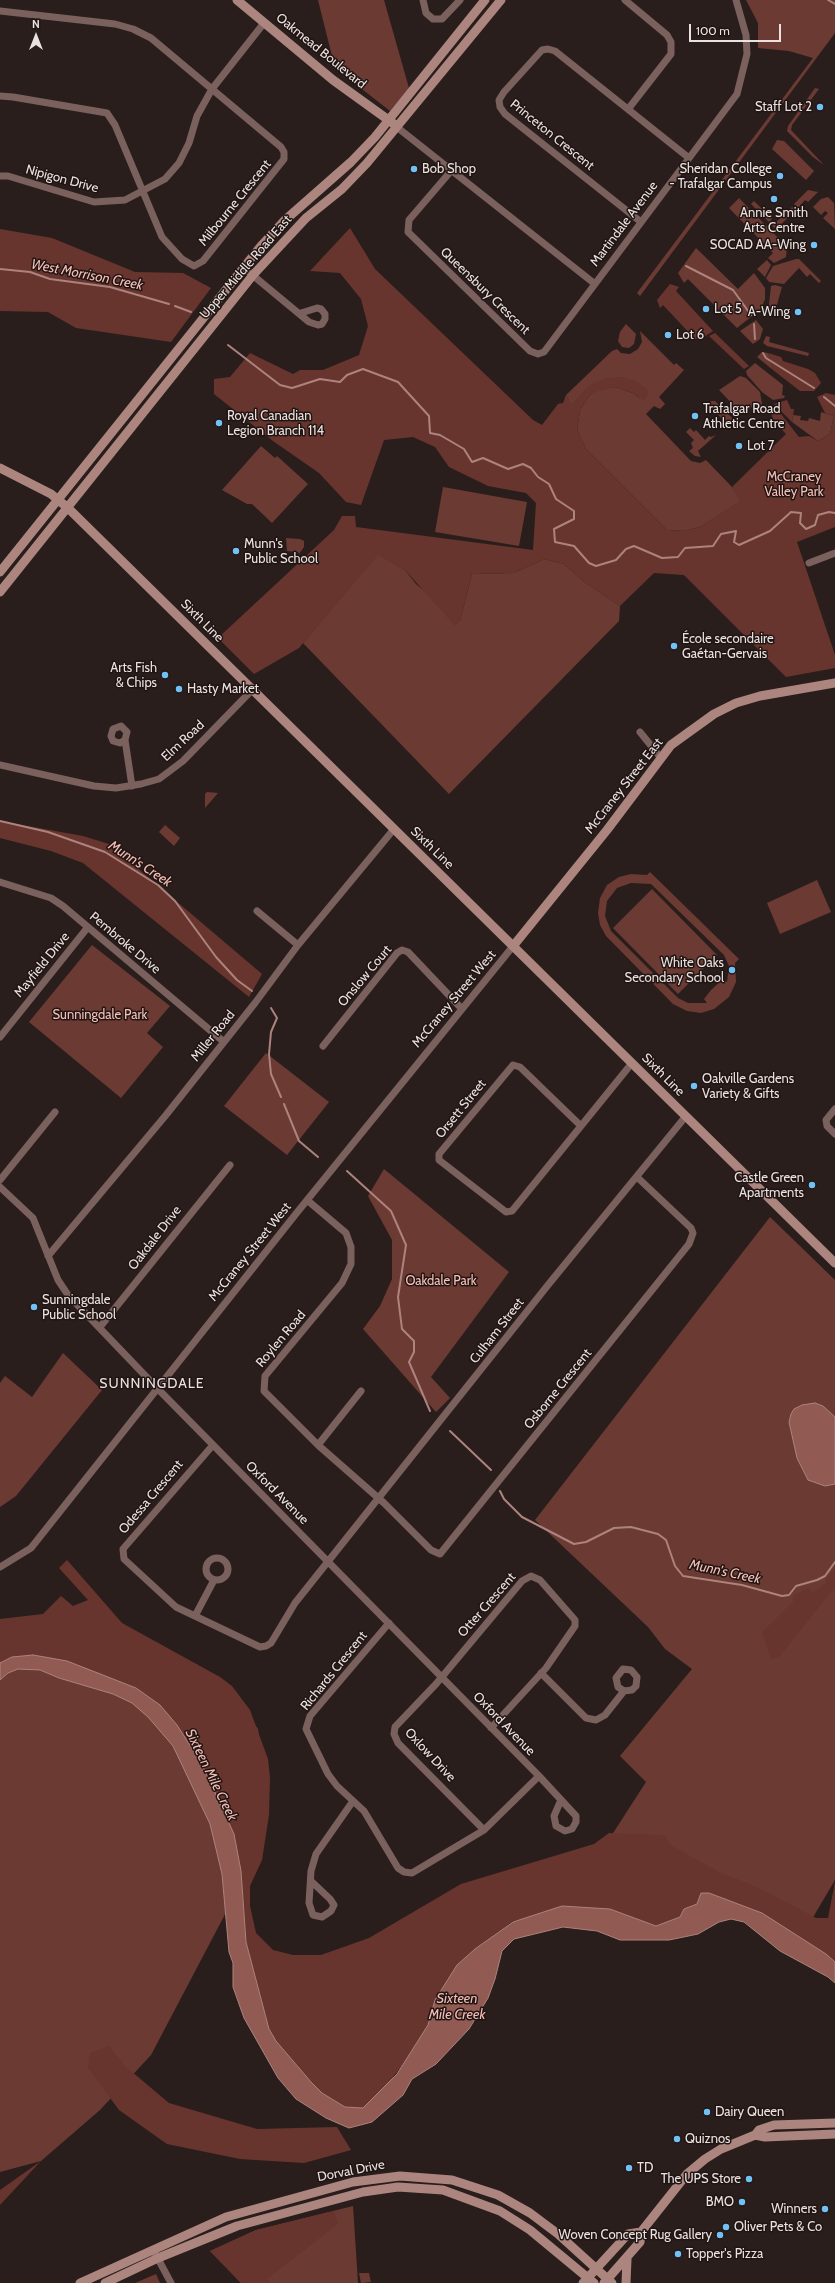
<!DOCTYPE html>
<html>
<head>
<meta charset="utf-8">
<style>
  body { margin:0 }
  #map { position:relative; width:835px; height:2283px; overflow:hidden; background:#2a1e1d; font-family:Cabin,sans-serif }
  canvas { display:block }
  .north { position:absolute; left:16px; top:16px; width:40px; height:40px; -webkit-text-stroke:3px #211513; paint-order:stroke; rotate:0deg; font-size:11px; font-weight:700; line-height:16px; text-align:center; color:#eae2e0 }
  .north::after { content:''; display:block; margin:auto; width:14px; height:18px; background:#eae2e0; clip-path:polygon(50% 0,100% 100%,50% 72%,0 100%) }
  .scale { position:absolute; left:689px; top:24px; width:92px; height:18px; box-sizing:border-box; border:2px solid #eae2e0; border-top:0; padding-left:5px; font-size:12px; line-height:14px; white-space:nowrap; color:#eae2e0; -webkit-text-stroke:3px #211513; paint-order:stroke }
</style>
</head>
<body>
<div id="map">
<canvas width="835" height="2283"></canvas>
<div class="north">N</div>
<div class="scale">100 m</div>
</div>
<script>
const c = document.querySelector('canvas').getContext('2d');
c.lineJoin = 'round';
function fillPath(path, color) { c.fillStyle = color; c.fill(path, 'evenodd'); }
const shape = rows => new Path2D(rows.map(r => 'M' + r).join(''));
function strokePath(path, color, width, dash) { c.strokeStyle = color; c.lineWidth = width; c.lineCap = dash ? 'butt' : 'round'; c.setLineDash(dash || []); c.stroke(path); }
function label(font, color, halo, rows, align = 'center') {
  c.font = font + ' Cabin,sans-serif'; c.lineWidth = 3; c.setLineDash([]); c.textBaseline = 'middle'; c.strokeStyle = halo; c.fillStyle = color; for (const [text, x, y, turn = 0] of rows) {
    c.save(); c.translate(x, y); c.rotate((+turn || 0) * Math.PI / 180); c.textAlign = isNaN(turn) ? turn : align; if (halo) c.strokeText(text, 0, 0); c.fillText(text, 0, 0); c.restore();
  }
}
const green = shape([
  [318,0,384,0,409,88,390,111,335,68],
  [746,0,835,0,835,33,640,296,637,293,813,58,789,51,758,48,758,23],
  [815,88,819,89,792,125,791,130,824,165,813,157,787,131,788,126],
  [777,140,784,141,814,171,806,180,772,149],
  [808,190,818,192,808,202,805,200,798,208,794,204],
  [828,197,834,203,835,229,823,218,828,213,825,211,821,215,813,207,821,199],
  [739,198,787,247,786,257,774,263,768,258,773,253,729,208],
  [754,201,772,219,769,222,751,204],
  [792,207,796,210,776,229,772,226],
  [696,248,738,289,754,273,765,288,765,299,761,309,737,328,688,279,684,283,678,273],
  [796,259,799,259,821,281,819,283,810,274,807,277,799,268,784,284,769,282,766,278,773,266],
  [767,260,771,265,765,277,757,269],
  [775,285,782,287,776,308,769,307,769,304,771,286],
  [756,320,763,329,760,339,753,344,740,331],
  [626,324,636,334,634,344,629,348,622,347,618,341,620,332],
  [640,331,674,365,676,363,684,370,659,397,665,404,660,409,654,406,646,414,691,461,700,463,706,460,732,487,741,501,700,527,684,531,667,530,586,449,577,430,580,410,589,396,598,390,616,387,635,394,640,399,622,377,576,400,572,405,566,395,612,351,617,349,621,353,630,354,638,349,642,342],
  [766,336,770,337,769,342,809,353,808,356,767,346,763,343],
  [762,352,768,353,773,370,757,357],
  [755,363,783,385,782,395,785,396,784,398,773,400,762,392,747,375,746,371],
  [740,376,746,378,760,392,762,404,760,406,754,405,745,413,740,412,719,390],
  [711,401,715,401,732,418,731,425,729,423,727,424,708,404],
  [821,412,834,416,830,434,818,441,792,422,793,415,801,416,800,420,808,421,809,418,820,421],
  [690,428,694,432,696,430,705,440,709,436,711,437,716,435,698,451,701,457,695,456,689,451,693,448,691,443,694,440,686,432],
  [261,446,275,458,277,456,308,484,272,523,252,504,247,504,222,490],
  [443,487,527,502,519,546,435,532],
  [286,538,300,539,304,541,304,547,299,554,298,552,287,551],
  [378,554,405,570,416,584,460,621,472,574,514,573,544,559,564,564,583,581,620,606,619,621,449,794,303,643],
  [207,792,218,793,205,808,205,794],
  [165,825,180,838,174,846,159,832],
  [650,872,739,959,735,963,736,982,729,997,714,1009,701,1013,687,1011,673,1004,606,936,600,925,598,913,600,898,607,885,619,877,631,874,647,875],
  [631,883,651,884,724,955,729,966,727,982,723,979,711,990,704,999,707,1003,688,1003,678,998,611,931,605,916,607,901,617,888],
  [817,880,831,912,780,934,767,903],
  [652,889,717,955,678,994,613,928],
  [92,945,170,1006,147,1033,163,1047,121,1098,29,1022],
  [266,1053,329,1102,287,1155,224,1106],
  [384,1169,509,1272,431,1377,450,1398,436,1412,363,1329,380,1306,392,1279,392,1240,368,1196],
  [770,1217,835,1280,835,1880,812,1919,606,1844,646,1782,620,1756,692,1669,665,1649,648,1627,535,1520],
  [63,1353,102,1390,16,1496,0,1507,0,1383,5,1376,32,1397],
  [0,1632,232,1691,258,1729,265,1780,262,1844,151,2055,100,2110,41,2161,0,2172],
  [353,2206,358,2283,241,2283,210,2251,256,2230],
  [359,2273,369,2273,371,2282,361,2283],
  [156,2274,160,2283,135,2283]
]);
const forest = shape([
  [350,228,375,269,533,420,542,425,558,404,563,403,566,395,572,404,588,386,606,378,622,377,636,381,647,389,648,394,644,401,635,394,616,387,598,391,589,396,580,410,577,430,586,449,667,530,684,531,700,527,740,501,732,487,786,434,773,420,772,415,765,407,766,405,771,406,781,414,799,437,809,436,818,441,830,434,834,416,825,413,817,397,826,393,835,395,835,527,797,542,835,655,835,668,786,677,684,575,654,573,620,606,583,581,564,564,544,559,514,573,472,574,460,621,455,626,405,570,378,555,299,648,254,674,218,638,334,530,342,516,355,516,356,527,533,550,536,503,526,493,488,486,449,467,435,447,413,437,384,440,361,505,346,502,319,473,273,441,214,394,214,379,230,377,250,353,293,374,300,370,323,370,359,355,368,326,361,299,340,273,310,271],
  [0,229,52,238,135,272,183,273,211,288,171,342,76,328,48,312,0,311],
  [670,284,679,287,676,291,713,331,701,339,695,339,663,305,660,308,657,300],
  [715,333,748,365,749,366,744,369,709,336],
  [768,353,781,357,783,361,808,369,815,373,821,383,814,391,800,391,773,370],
  [787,400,791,409,794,409,792,422,774,404],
  [0,821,83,836,109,844,262,974,249,997,83,863,51,851,0,838],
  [67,1560,122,1623,220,1677,232,1686,250,1710,268,1759,270,1778,269,1815,262,1860,250,1886,250,1906,256,1933,273,1950,293,1955,321,1955,369,1938,461,1884,594,1844,609,1833,664,1835,672,1846,719,1872,757,1887,816,1918,828,1918,835,1882,835,1962,798,1937,709,1893,697,1904,684,1909,680,1917,656,1926,610,1909,513,1921,475,1949,457,1965,435,2000,428,2025,409,2057,381,2092,363,2108,345,2107,322,2093,311,2082,276,2041,269,2029,246,1942,241,1871,228,1818,202,1764,177,1725,160,1705,136,1688,100,1672,46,1656,12,1657,0,1663,0,1619,43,1614,61,1596,73,1606,88,1600,59,1568],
  [835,1568,835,1587,780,1656,771,1659,762,1632,793,1602,793,1596,808,1588,813,1593,827,1582,825,1580],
  [109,2046,125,2066,169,2103,257,2129,337,2127,351,2150,304,2163,240,2159,167,2144,119,2110,88,2068,90,2053],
  [41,2161,0,2205,0,2190],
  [334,2211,338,2224,267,2279,271,2283,241,2283,210,2251,256,2230]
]);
const water = shape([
  [815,1403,823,1406,835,1417,835,1484,825,1486,808,1480,797,1458,789,1422,791,1414,794,1409,802,1405,815,1403],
  [33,1655,67,1661,136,1688,160,1705,177,1725,202,1764,234,1834,241,1871,246,1942,269,2029,276,2041,311,2082,322,2093,345,2107,363,2108,397,2074,428,2025,435,2000,457,1965,475,1949,513,1922,562,1906,610,1909,656,1926,680,1917,684,1909,697,1904,701,1893,709,1893,762,1913,826,1954,835,1962,835,1983,828,1977,780,1951,744,1922,731,1919,719,1922,698,1934,669,1940,620,1940,597,1931,563,1927,514,1939,502,1951,495,1979,488,1998,469,2029,436,2064,412,2079,403,2095,372,2122,349,2128,326,2118,296,2099,278,2078,244,2018,233,1987,233,1963,229,1952,222,1874,210,1824,173,1746,148,1717,132,1703,113,1694,59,1678,40,1670,18,1669,8,1673,0,1680,0,1663,12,1657,33,1655]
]);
const stream = shape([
  [828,0,835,4],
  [686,266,733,290,751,315],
  [0,269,30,272,50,279,110,287,169,304],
  [175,306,191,312],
  [754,324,755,339],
  [228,345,280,385,292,388,320,379,340,382,347,375,363,369,398,382,429,416,430,433,440,435,464,449,472,462,483,458,508,469,523,464,531,468,538,477,549,484,556,499,574,511,574,519,554,529,555,542,574,546,589,563,596,566,616,560,626,549,634,546,662,558,678,557,685,548,713,546,721,534,736,531,734,542,739,545,770,531,791,512,801,513,800,523,806,529,815,525,818,515,829,512,835,513],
  [763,353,766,358,814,388],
  [824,397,835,406],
  [0,821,48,832,105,852,158,885,175,901,216,957,237,980,252,991],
  [271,1008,277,1018,271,1032,269,1054,271,1074,281,1097],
  [284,1104,299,1141,318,1157],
  [347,1171,391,1211,406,1245,398,1297,402,1329,414,1341,414,1352,409,1362,430,1411],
  [450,1431,491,1470],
  [500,1491,504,1499,522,1517,574,1544,586,1542,614,1528,631,1527,658,1534,666,1540,675,1566,683,1576,742,1585,782,1596,789,1595,796,1586,817,1580,825,1576,835,1562]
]);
const street = shape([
  [423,0,426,13,433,19,442,19,460,0],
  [625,0,667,35,671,42,671,54,629,108],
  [0,11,115,24,133,29,151,38,281,147,284,152,284,159,203,261,194,266,182,259,162,237,115,125,107,113,13,97,0,96],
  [398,128,595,284,737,94,747,54,746,35,736,0],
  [451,171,409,220,408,232,530,351,538,354,544,352,595,284],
  [0,176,8,176,94,202,125,200,165,179,179,163,189,143,197,116,212,89,264,23],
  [641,222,505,114,500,107,499,100,504,92,542,50,548,49,555,51,689,158],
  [244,268,309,322,318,325,322,324,325,319,325,314,321,309,317,308,301,313],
  [809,563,835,553],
  [640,732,661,758],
  [125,740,120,743,113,741,111,736,113,729,121,726,127,732,125,740,132,786],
  [0,765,94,786,116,788,141,784,159,779,183,761,253,689],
  [0,882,51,898,63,906,224,1042],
  [257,911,298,945],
  [0,1037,88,927],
  [323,1046,397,953,402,950,408,952,462,1009],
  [835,1109,826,1120,827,1126,835,1134],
  [581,1126,512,1211,506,1212,439,1160,439,1154,513,1065,520,1067,581,1126,632,1063],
  [0,1180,55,1112],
  [0,1187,33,1218,58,1280,68,1295,157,1388,539,1776,576,1816,576,1822,572,1829,565,1831,556,1826,554,1816,561,1800],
  [307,1200,346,1233,351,1247,351,1264,342,1283,265,1376,264,1391,318,1445,384,1503,431,1550,440,1554,689,1244,693,1233,691,1228,637,1177],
  [48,1256,166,1115,255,1003,298,945,394,829],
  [100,1327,230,1165],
  [213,1445,123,1549,124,1559,176,1607,260,1647,266,1646,271,1643,295,1603,548,1285,686,1116],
  [318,1445,361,1391],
  '206 1569a11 11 0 1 1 22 0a11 11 0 1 1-22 0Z',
  [0,1567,31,1548,295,1215,514,945],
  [195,1616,214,1580],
  [389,1623,310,1716,306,1729,328,1774,337,1786,364,1811,398,1868,404,1872,412,1873,484,1830,539,1776],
  [541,1673,586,1718,596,1720,605,1715,624,1691,632,1690,636,1686,637,1677,631,1670,623,1669,616,1678,618,1687,624,1691],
  [484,1830,398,1743,394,1734,395,1727,436,1684,522,1581,531,1576,540,1580,575,1620,575,1626,546,1668,491,1728],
  [311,1881,330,1899,334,1905,331,1911,322,1917,313,1915,309,1903,311,1871,316,1854,353,1801],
  [156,2255,171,2283]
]);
const secondary = shape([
  [237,0,333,80,394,124],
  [0,468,51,494,68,508,835,1263],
  [0,572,261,246,284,221,351,162,375,137,485,0],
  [0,592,253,275,306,218,342,189,367,163,501,0],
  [514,945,607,830,671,745,714,714,736,703,760,696,835,683],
  [755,2135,765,2137,835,2134],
  [80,2283,226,2217,353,2182,400,2176,452,2180,498,2195,530,2213,558,2234,612,2283],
  [105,2283,158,2258,237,2226,363,2192,398,2187,443,2190,500,2211,530,2230,594,2283],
  [583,2283,628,2234,641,2232],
  [604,2283,640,2242,641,2232,687,2174,705,2159,721,2149,755,2135,759,2130,774,2125,835,2123],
  [626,2283,627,2259]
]);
const markers = [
  [820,107,4,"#71c1f5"],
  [414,169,4,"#71c1f5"],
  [780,176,4,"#71c1f5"],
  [774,199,4,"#71c1f5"],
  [814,245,4,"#71c1f5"],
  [706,309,4,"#71c1f5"],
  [798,312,4,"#71c1f5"],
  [668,335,4,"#71c1f5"],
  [695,416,4,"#71c1f5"],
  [219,423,4,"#71c1f5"],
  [739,446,4,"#71c1f5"],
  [236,551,4,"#71c1f5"],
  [674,646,4,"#71c1f5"],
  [165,675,4,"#71c1f5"],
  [179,689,4,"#71c1f5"],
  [732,970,4,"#71c1f5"],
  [694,1086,4,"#71c1f5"],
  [812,1185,4,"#71c1f5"],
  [34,1307,4,"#71c1f5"],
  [707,2112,4,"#71c1f5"],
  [677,2139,4,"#71c1f5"],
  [629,2168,4,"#71c1f5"],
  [749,2179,4,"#71c1f5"],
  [742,2202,4,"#71c1f5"],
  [825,2209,4,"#71c1f5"],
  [726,2227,4,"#71c1f5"],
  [720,2235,4,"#71c1f5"],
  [678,2254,4,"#71c1f5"]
];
const streetNames = [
  ["Oakmead Boulevard",321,51,39],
  ["Princeton Crescent",552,135,39],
  ["Nipigon Drive",62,179,15],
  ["Milbourne Crescent",235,203,-51],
  ["Martindale Avenue",624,224,-53],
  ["Upper Middle Road East",246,267,-49],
  ["Queensbury Crescent",485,291,44],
  ["Sixth Line",202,621,45],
  ["Elm Road",183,741,-43],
  ["McCraney Street East",624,786,-52],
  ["Sixth Line",432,848,44],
  ["Pembroke Drive",125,943,40],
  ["Mayfield Drive",42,965,-51],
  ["Onslow Court",365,976,-50],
  ["McCraney Street West",454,999,-50],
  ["Miller Road",213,1036,-51],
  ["Sixth Line",663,1075,45],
  ["Orsett Street",461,1109,-51],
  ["Oakdale Drive",155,1238,-52],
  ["McCraney Street West",250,1252,-51],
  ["Culham Street",497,1331,-52],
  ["Roylen Road",281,1339,-50],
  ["Osborne Crescent",558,1389,-51],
  ["Oxford Avenue",277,1493,45],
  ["Odessa Crescent",151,1497,-50],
  ["Otter Crescent",487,1605,-49],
  ["Richards Crescent",334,1671,-51],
  ["Oxford Avenue",504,1724,46],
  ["Oxlow Drive",430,1755,47],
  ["Dorval Drive",351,2171,-11]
];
const poiNames = [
  ["Staff Lot 2",812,107,"right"],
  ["Bob Shop",422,169],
  ["Sheridan College",772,169,"right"],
  ["- Trafalgar Campus",772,184,"right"],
  ["Annie Smith",774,213,"center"],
  ["Arts Centre",774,228,"center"],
  ["SOCAD AA-Wing",806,245,"right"],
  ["Lot 5",714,309],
  ["A-Wing",790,312,"right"],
  ["Lot 6",676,335],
  ["Trafalgar Road",703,409],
  ["Athletic Centre",703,424],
  ["Royal Canadian",227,416],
  ["Legion Branch 114",227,431],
  ["Lot 7",747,446],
  ["Munn's",244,544],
  ["Public School",244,559],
  ["École secondaire",682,639],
  ["Gaétan-Gervais",682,654],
  ["Arts Fish",157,668,"right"],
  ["& Chips",157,683,"right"],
  ["Hasty Market",187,689],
  ["White Oaks",724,963,"right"],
  ["Secondary School",724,978,"right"],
  ["Oakville Gardens",702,1079],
  ["Variety & Gifts",702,1094],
  ["Castle Green",804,1178,"right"],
  ["Apartments",804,1193,"right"],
  ["Sunningdale",42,1300],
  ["Public School",42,1315],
  ["Dairy Queen",715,2112],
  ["Quiznos",685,2139],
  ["TD",637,2168],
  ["The UPS Store",741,2179,"right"],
  ["BMO",734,2202,"right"],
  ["Winners",817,2209,"right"],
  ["Oliver Pets & Co",734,2227],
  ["Woven Concept Rug Gallery",712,2235,"right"],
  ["Topper's Pizza",686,2254]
];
const parkNames = [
  ["McCraney",794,477],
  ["Valley Park",794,492],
  ["Sunningdale Park",100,1015],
  ["Oakdale Park",441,1281]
];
const waterNames = [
  ["West Morrison Creek",87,275,11],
  ["Munn's Creek",140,864,33],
  ["Munn's Creek",725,1572,12],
  ["Sixteen Mile Creek",211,1775,64],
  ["Sixteen",457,1999],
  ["Mile Creek",457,2015]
];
const neighbourhoodNames = [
  ["SUNNINGDALE",152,1384]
];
fillPath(green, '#6b3a33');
fillPath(forest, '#68352e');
fillPath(water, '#915a52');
strokePath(water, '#ac837d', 1);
strokePath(stream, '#ac837d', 2);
strokePath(street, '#7a615d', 7);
strokePath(secondary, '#ad857f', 9);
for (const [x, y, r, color] of markers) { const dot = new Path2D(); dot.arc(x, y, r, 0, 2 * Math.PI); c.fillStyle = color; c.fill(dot); strokePath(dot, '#211513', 1.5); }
label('13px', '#eae2e0', '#211513', streetNames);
label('13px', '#eae2e0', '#211513', poiNames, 'left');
label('13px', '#f6c1b9', '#211513', parkNames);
label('italic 14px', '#f3beb6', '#211513', waterNames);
c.letterSpacing = '1px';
label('14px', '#eae2e0', '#211513', neighbourhoodNames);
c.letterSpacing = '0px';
</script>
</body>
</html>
